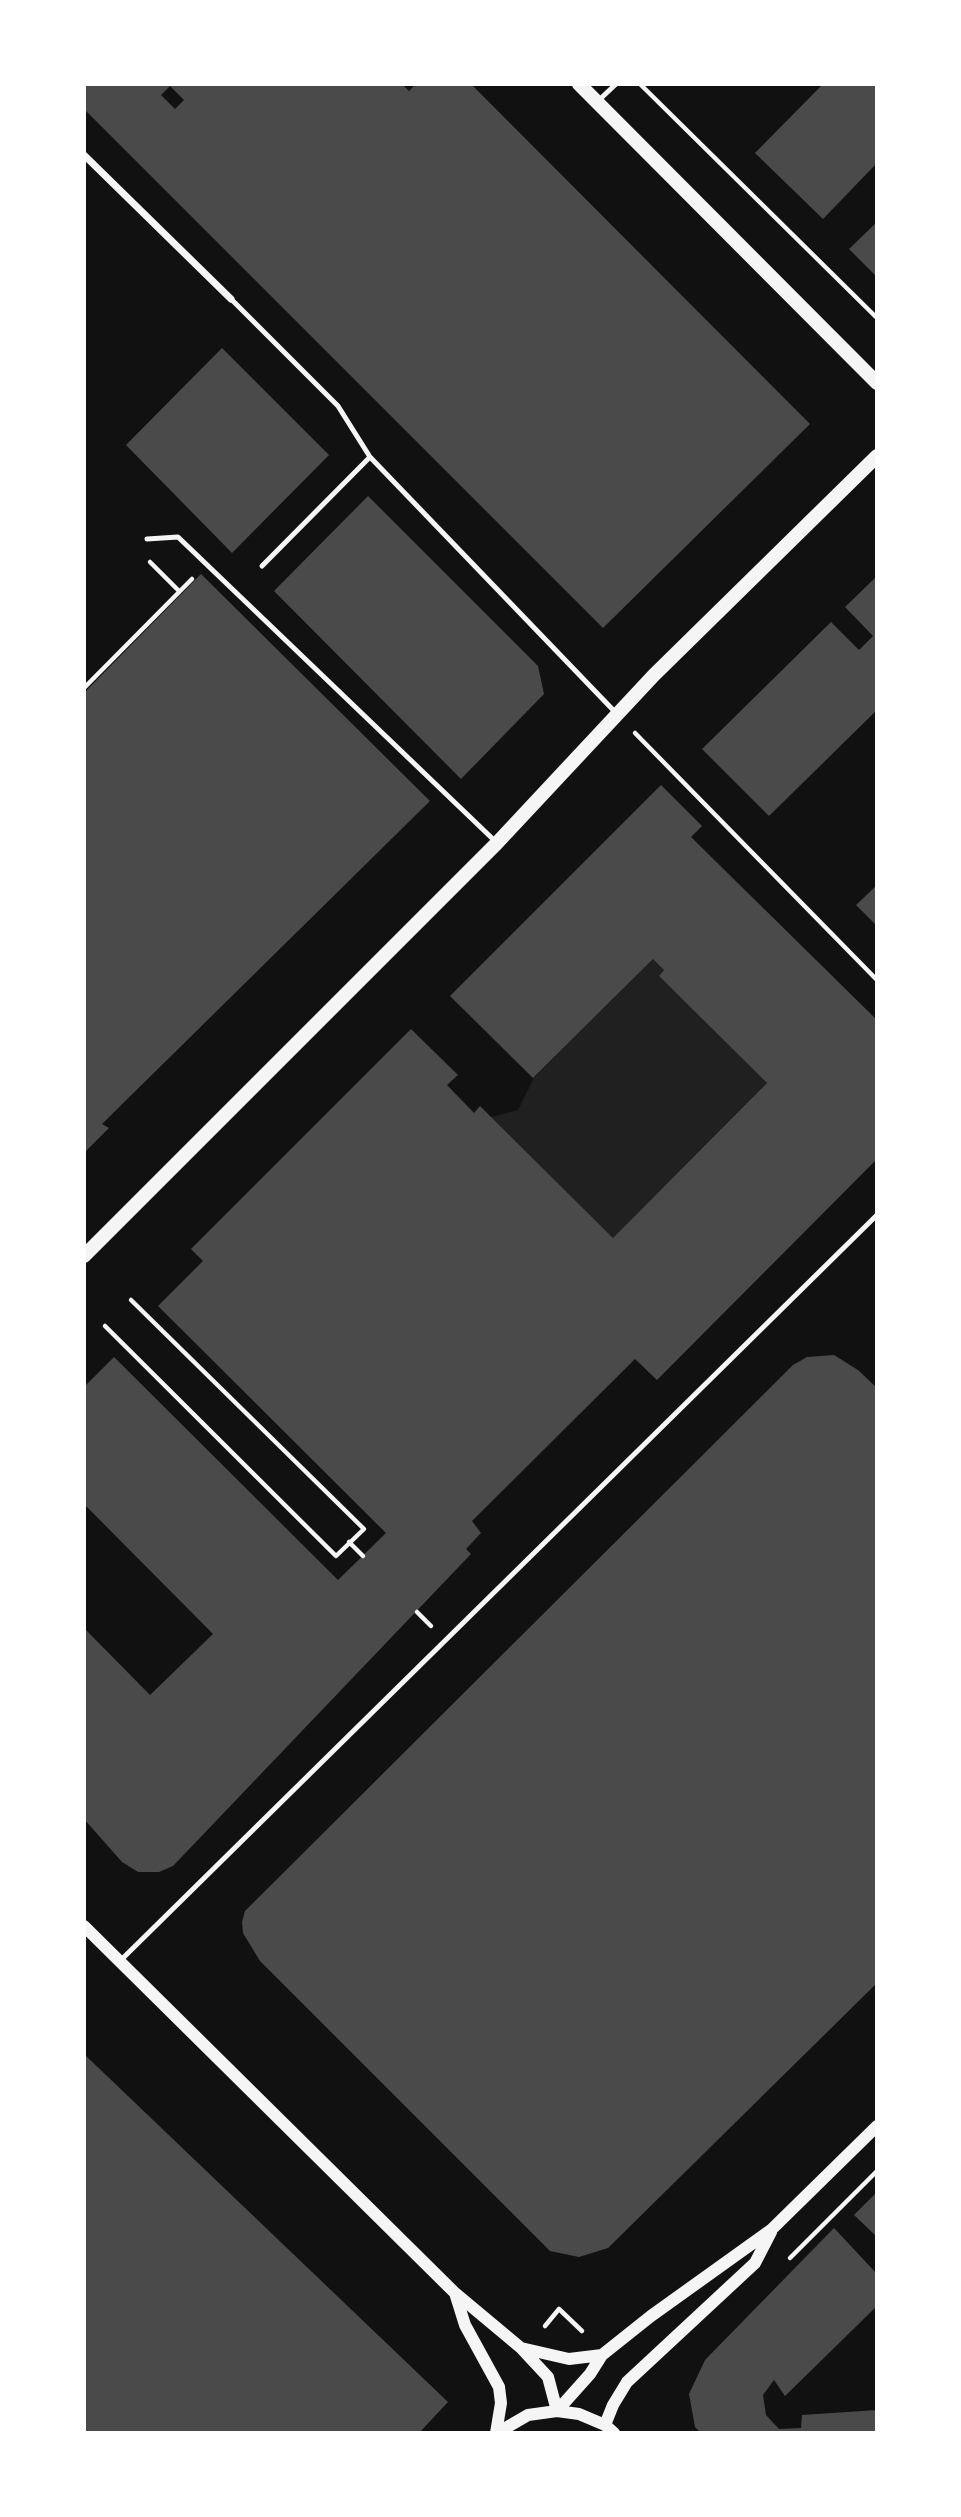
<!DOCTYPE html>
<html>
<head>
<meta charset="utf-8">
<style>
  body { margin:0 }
  #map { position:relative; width:961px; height:2517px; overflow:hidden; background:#111; font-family:Inter,sans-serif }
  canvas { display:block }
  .frame { position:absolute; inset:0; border:86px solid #fff; pointer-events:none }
</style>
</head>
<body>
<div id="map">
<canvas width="961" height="2517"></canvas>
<div class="frame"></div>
</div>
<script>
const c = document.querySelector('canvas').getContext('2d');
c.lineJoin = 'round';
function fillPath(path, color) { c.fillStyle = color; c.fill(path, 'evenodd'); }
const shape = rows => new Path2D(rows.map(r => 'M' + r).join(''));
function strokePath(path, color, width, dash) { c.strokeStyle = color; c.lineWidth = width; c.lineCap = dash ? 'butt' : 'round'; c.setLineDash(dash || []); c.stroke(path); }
const green = shape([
  [653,959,664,970,659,976,767,1083,613,1238,491,1117,518,1110,534,1078]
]);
const building = shape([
  [84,84,402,84,409,91,416,84,471,84,810,424,603,628,84,109],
  [170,86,184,100,175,109,161,95],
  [823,84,877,84,877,163,823,219,755,153],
  [877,222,877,277,849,249],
  [222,348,329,455,232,553,126,445],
  [368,496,538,666,544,694,461,779,274,591],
  [201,574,430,801,102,1124,109,1128,84,1153,84,693],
  [877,576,877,710,769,816,702,749,831,622,859,650,873,636,845,607],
  [661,785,702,826,691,837,877,1020,877,1159,657,1380,635,1359,472,1521,481,1533,466,1549,471,1554,173,1866,159,1872,138,1872,122,1862,84,1819,84,1628,150,1695,213,1634,84,1504,84,1387,114,1357,338,1580,386,1533,158,1306,203,1261,191,1249,411,1029,458,1075,447,1085,474,1113,480,1106,613,1238,767,1083,659,976,664,970,653,959,533,1078,450,996],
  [877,885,877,926,856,905],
  [834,1355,858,1370,877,1388,877,1983,608,2248,579,2257,550,2251,260,1961,243,1933,242,1922,245,1911,793,1365,807,1357],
  [84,2054,448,2402,419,2433,84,2433],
  [877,2192,877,2237,854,2215],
  [834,2228,877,2274,877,2306,785,2396,774,2380,763,2395,766,2415,779,2429,801,2428,802,2415,877,2410,877,2433,701,2433,695,2427,689,2394,705,2360]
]);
const path = shape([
  [640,84,877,318],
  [150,562,179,591],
  [84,688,192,579],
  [635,733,877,980],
  [105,1326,336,1556,364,1529,131,1300],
  [349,1542,363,1556],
  [417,1612,431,1626],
  [790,2258,877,2171],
  [545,2326,559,2309,582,2331]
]);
const service = shape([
  [598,101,616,84],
  [231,299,338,406,370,457,617,714],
  [147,539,178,537,496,842],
  [262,566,370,457],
  [121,1960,877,1215]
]);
const minor = shape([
  [84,155,231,299]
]);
const tertiary = shape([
  [84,1926,454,2292,521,2348,548,2377,557,2411],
  [455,2293,465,2325,499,2387,501,2403,496,2433],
  [521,2348,569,2359,602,2355],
  [557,2411,590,2374,602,2355,651,2316,771,2230,877,2126],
  [605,2425,613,2405,627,2382,755,2263,771,2232],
  [497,2433,528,2415,557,2411,579,2414,605,2425,614,2433]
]);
const secondary = shape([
  [579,84,877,383],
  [84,1256,497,843,654,675,877,456]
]);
fillPath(green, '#202020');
fillPath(building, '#4a4a4a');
strokePath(path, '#f5f5f5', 4.5);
strokePath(service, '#f5f5f5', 5);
strokePath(minor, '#f5f5f5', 7);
strokePath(tertiary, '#f5f5f5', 12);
strokePath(secondary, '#f5f5f5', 14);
</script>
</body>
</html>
